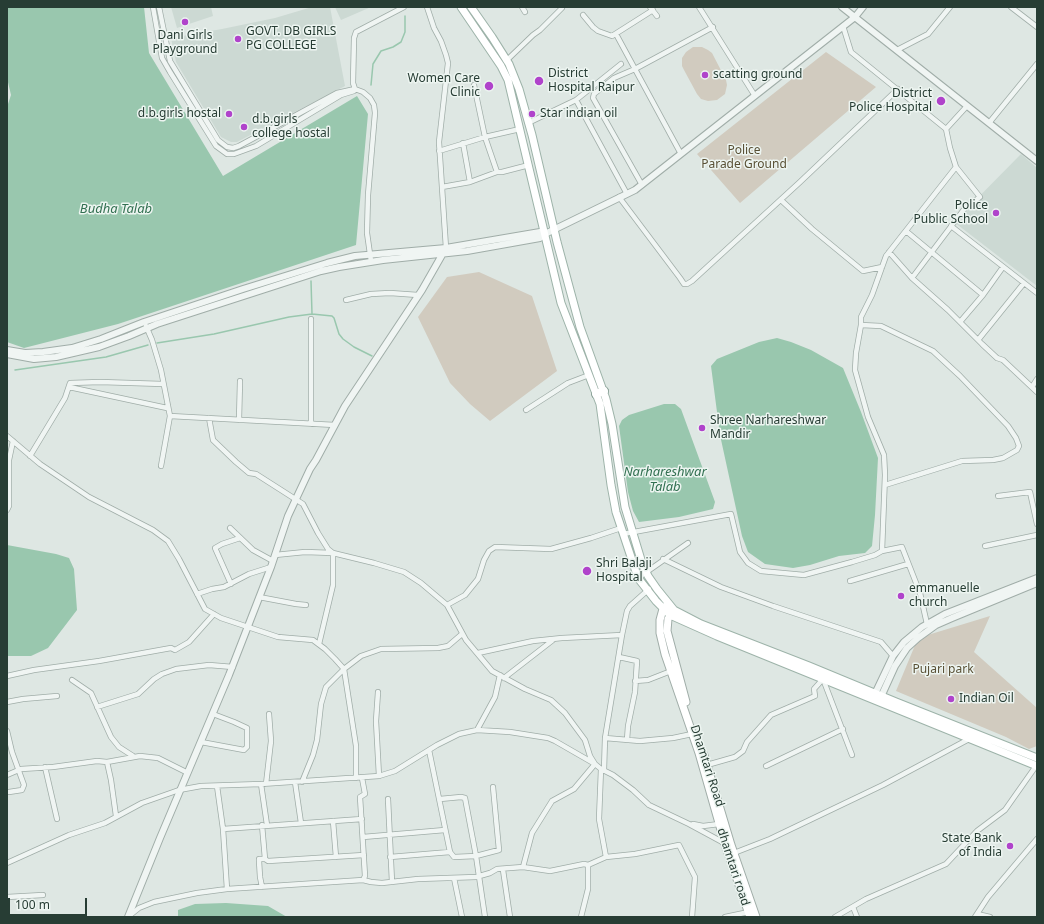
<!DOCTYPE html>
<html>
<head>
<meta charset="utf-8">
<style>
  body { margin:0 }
  #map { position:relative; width:1044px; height:924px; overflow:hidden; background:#dee7e3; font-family:"Noto Sans",sans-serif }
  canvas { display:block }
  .frame { position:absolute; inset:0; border:8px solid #273d34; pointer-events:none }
  .scale { position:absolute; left:8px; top:898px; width:79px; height:18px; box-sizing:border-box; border:2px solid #273d34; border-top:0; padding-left:5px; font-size:12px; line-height:14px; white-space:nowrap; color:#273d34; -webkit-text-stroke:3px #edf5f1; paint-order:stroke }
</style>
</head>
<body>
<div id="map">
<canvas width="1044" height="924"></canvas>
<div class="frame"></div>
<div class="scale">100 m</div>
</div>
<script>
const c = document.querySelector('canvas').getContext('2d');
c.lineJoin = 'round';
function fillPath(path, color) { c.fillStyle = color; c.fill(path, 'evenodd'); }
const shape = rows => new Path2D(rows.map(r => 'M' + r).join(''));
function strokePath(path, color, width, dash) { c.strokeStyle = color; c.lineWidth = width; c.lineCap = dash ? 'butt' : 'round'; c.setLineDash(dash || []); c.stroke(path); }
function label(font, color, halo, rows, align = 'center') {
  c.font = font + ' "Noto Sans",sans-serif'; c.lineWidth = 3; c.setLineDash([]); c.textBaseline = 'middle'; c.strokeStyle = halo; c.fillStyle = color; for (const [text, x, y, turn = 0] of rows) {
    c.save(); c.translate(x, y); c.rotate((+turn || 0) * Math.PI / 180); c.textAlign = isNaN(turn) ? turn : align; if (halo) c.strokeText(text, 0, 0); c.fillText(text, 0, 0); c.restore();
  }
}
const built = shape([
  [171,7,211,7,213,16,177,28],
  [312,7,330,7,345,86,237,142,231,142,221,137,176,62,171,38,222,29,275,18],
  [335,7,371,7,341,20],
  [1021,154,1037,168,1037,286,954,222]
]);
const green = shape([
  [693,47,702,47,708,50,712,53,726,80,727,85,725,94,717,100,708,101,701,99,697,94,684,70,682,66,682,58,686,52],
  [826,52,876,87,740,203,697,154],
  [479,272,532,296,557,371,490,421,470,404,450,383,418,317,447,277],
  [990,616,974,652,1037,708,1037,746,1029,749,1006,737,896,691,918,638]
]);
const water = shape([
  [7,7,144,7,149,53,223,176,357,96,368,114,356,245,118,324,24,348,7,342,7,107,11,95,7,78],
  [777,338,791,342,811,350,843,368,861,412,878,458,875,515,872,546,865,553,839,556,810,565,793,568,765,564,748,552,742,536,720,435,711,366,717,359,759,342],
  [664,404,675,404,681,409,715,502,713,509,679,517,639,522,633,511,628,492,619,426,622,420,629,415],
  [7,545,56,554,69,558,74,569,77,610,48,648,31,656,7,656],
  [226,903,268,906,287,917,178,917,178,910,195,904]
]);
const stream = shape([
  [371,85,373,64,381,51,393,47,401,42,405,32,405,16],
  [311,281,312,314],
  [157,343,214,334,289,317,312,314,332,316,334,318,339,334,343,339,354,347,372,356],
  [15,370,106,357,148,345]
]);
const minor = shape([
  [153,7,162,58,170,72,216,146,227,154,234,154,256,146,341,95,354,91],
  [159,7,170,61,218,140,227,147,233,148,239,146,337,93,355,89,363,92,370,98,374,105,375,113,368,195,367,233,371,261],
  [427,7,434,28,441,41,446,55,448,63,439,142,446,248],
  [522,7,525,12],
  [650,7,657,16],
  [699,7,755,96],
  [1011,7,1037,27],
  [583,15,593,27,598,31,612,36,653,10],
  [843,26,851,52,946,129,950,148,956,167],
  [616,34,681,154],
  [897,50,928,34,950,7],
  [506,61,533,35,540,30,562,8,561,7],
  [474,85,485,137,497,172],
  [355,89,353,83,354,38,356,32,404,7],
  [576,100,627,194],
  [528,123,576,100,621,64],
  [989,123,1037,64],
  [946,129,967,106],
  [463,143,470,182],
  [439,151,485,137,520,129],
  [642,185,593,98,594,94,614,78,635,69,713,27],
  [442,187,470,182,497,172,502,172,529,165],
  [619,197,680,278,684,284,687,284,692,281,800,182,898,89],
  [781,200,812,229,863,271,882,267],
  [951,226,1037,293],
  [906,231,983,295],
  [889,252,912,278,948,310,982,344,997,358,1003,360,1037,392],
  [346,300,371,294,390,293,418,295],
  [311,319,311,424],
  [960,322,983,295,1003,267],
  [861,325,881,326,933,351,960,376,1008,426,1016,438,1019,446,1017,450,1003,458,993,460,962,461,885,485],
  [146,326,152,340,161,370,170,416,335,425],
  [978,340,1024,283],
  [69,387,167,408],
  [1032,387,1037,379],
  [526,410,568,383,589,375],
  [209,418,213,440,236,462,249,473,256,474,303,504,318,533,328,549,333,553,374,563,404,572,421,583,447,605,466,640,492,671,525,689,551,700,565,713,585,740,590,756,595,764,601,769,613,775,633,790,649,805,689,824,726,844],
  [239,420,240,381],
  [7,436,40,464,89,497,153,530,168,541,179,559,205,609,221,618,278,637,313,640,325,649,335,659,344,669,356,746,356,778],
  [30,456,65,398,70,383,100,382,163,384],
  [161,466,170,416],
  [998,496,1030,492,1037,524],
  [7,510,9,506,9,460,13,441],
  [230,528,253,550,273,561],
  [623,534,731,514,740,552,748,563,761,571,804,575,852,562,875,555,882,551,902,547,920,593,927,624],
  [985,546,1037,535],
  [882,551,885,475,884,455,868,417,855,370,856,353,861,325,861,317,872,295,886,256,956,167,980,197,965,208,912,278],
  [275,555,305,552,333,553,333,585,319,644],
  [663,559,721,587,773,606,881,642,893,656],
  [638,578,688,543],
  [850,581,908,564],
  [231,584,215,548,222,544,240,538],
  [197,594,212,589,224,587,249,574,271,567],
  [259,597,296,604,306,605],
  [447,605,465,595,478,579,484,560,489,551,495,547,551,549,591,538,621,528],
  [478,653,533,641,562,638,622,635],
  [619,657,637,661,635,692,628,726,627,740],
  [7,676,34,670,99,661,171,648,175,650,189,642,214,614],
  [504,678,553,640],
  [72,680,91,693,111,737,119,747,133,756],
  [635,681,648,680,671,671],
  [378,692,376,721,379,776],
  [7,702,23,699,57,696],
  [97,707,138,694,154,679,162,674,176,669,209,665,233,667],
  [477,730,495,697,500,675],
  [7,731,12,752,24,785,22,790,9,792],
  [605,738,640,741,673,738,692,734],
  [201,742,244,750,247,747,247,728,234,722,213,714],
  [429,750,450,852,454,857,476,856,485,917],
  [107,762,111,780,116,816],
  [707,765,735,757,743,751,747,742,771,715,815,696,814,689,823,679,852,755],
  [766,766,843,729],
  [45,767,57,819],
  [601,769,599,819,606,857],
  [604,770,605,738,622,635,627,611,630,606,649,589],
  [7,775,21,769,53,767,97,761,107,762,140,756,158,758,188,773],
  [362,778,365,794,360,797,365,876,363,880],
  [295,782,301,823],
  [302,782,313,755,317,740,321,704,326,687,344,669,361,656,381,649,438,648,448,646,462,634],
  [261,784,267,825],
  [266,784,271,741,269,714],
  [217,786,223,829,227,889],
  [388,799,392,882],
  [440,799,461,797,465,798,476,856,499,850,493,787],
  [333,821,336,857],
  [693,824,703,826,719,824],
  [262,825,265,859,268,861,364,855],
  [223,829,362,819],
  [363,837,445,830],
  [734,853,770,839,883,785,969,739],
  [390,857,450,852],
  [7,863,69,835,105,823,142,803,179,790,201,786,261,784,379,776,395,771,437,745,459,734,477,730,510,732,548,738,555,741,595,764,574,789,552,801,532,833,523,867,550,871,584,864,588,865,606,857,635,854,679,845,695,877,692,917],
  [503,870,510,917],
  [454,878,462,917],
  [262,887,260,877,259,861,259,859,265,859],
  [7,897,43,895],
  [853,907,857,917],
  [977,914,990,917],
  [129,916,139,908,154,902,197,893,227,889,363,880,371,882,382,883,418,879,476,877,490,873,497,869,523,867],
  [581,917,588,889,588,865],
  [725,917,749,912],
  [835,917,866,899,946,864,977,831,1005,810,1036,766],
  [975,917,988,897,1037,839]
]);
const tertiary = shape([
  [842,7,1037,161],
  [7,350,25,353,43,352,72,348,101,339,144,322,243,289,327,263,355,256,446,248,540,232,545,234],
  [7,354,34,359,56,357,99,347,129,336,157,324,321,271,339,267,383,260,467,251,540,238,545,234,635,190,855,17,863,7],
  [873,698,893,656,904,642,922,627,945,614,1037,578],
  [880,699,895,666,907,648,918,638,936,625,952,618,1037,583],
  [128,917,160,838,229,675,271,567,288,516,310,469,316,460,345,406,422,290,446,248]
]);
const secondary = shape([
  [667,605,663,609,660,620,660,633,665,654,699,753,725,844,750,917],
  [673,611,668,619,667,631,686,702],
  [704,755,731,845,756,917]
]);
const primary = shape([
  [461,7,501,66,508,80,561,303,600,404,611,485,616,512,638,578,656,601,670,615,717,636,1037,766],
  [471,7,492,37,509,64,519,89,532,135,557,242,580,327,606,399,612,424,625,507,642,563,648,576,657,589,674,610,701,624,809,666,896,702,1037,758]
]);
const trunk = shape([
  [596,394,604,391]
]);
const markers = [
  [185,22,4,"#b043cb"],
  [238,39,4,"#b043cb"],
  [705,75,4,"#b043cb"],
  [539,81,5,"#b043cb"],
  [489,86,5,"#b043cb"],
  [941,101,5,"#b043cb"],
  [229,114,4,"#b043cb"],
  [532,114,4,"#b043cb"],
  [244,127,4,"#b043cb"],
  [996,213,4,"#b043cb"],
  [702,428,4,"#b043cb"],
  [587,571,5,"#b043cb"],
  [901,596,4,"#b043cb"],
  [951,699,4,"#b043cb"],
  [1010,846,4,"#b043cb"]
];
const poiNames = [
  ["GOVT. DB GIRLS",246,32],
  ["PG COLLEGE",246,46],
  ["Dani Girls",185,36,"center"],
  ["Playground",185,50,"center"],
  ["District",548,74],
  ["Hospital Raipur",548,88],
  ["scatting ground",713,75],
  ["Women Care",480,79,"right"],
  ["Clinic",480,93,"right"],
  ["District",932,94,"right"],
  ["Police Hospital",932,108,"right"],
  ["d.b.girls hostal",221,114,"right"],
  ["Star indian oil",540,114],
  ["d.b.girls",252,120],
  ["college hostal",252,134],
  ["Police",988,206,"right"],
  ["Public School",988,220,"right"],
  ["Shree Narhareshwar",710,421],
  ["Mandir",710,435],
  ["Shri Balaji",596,564],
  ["Hospital",596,578],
  ["emmanuelle",909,589],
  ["church",909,603],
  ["Indian Oil",959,699],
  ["State Bank",1002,839,"right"],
  ["of India",1002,853,"right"]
];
const parkNames = [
  ["Police",744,151],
  ["Parade Ground",744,165],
  ["Pujari park",943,670]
];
const streetNames = [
  ["Dhamtari Road",707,766,72],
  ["dhamtari road",733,867,72]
];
const waterNames = [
  ["Budha Talab",116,209],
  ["Narhareshwar",665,472],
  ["Talab",665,487]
];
fillPath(built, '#ccd9d3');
fillPath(green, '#d1cbbf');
fillPath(water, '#99c7ae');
strokePath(stream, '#99c7ae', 1.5);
strokePath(minor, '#a0ada8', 6);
strokePath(tertiary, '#a0ada8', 8);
strokePath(secondary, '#a0ada8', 9);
strokePath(primary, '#9db3a9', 9);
strokePath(trunk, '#859d93', 10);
strokePath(minor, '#f0f5f3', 4.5);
strokePath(tertiary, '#f0f5f3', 6);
strokePath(secondary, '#fff', 7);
strokePath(primary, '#fff', 7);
strokePath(trunk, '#fff', 8);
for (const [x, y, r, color] of markers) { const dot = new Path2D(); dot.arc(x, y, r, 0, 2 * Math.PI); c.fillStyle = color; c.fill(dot); strokePath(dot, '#edf5f1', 1.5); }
label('12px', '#273d34', '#edf5f1', poiNames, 'left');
label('12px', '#595035', '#edf5f1', parkNames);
label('12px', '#273d34', '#edf5f1', streetNames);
label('italic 13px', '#327051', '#edf5f1', waterNames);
</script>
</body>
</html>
